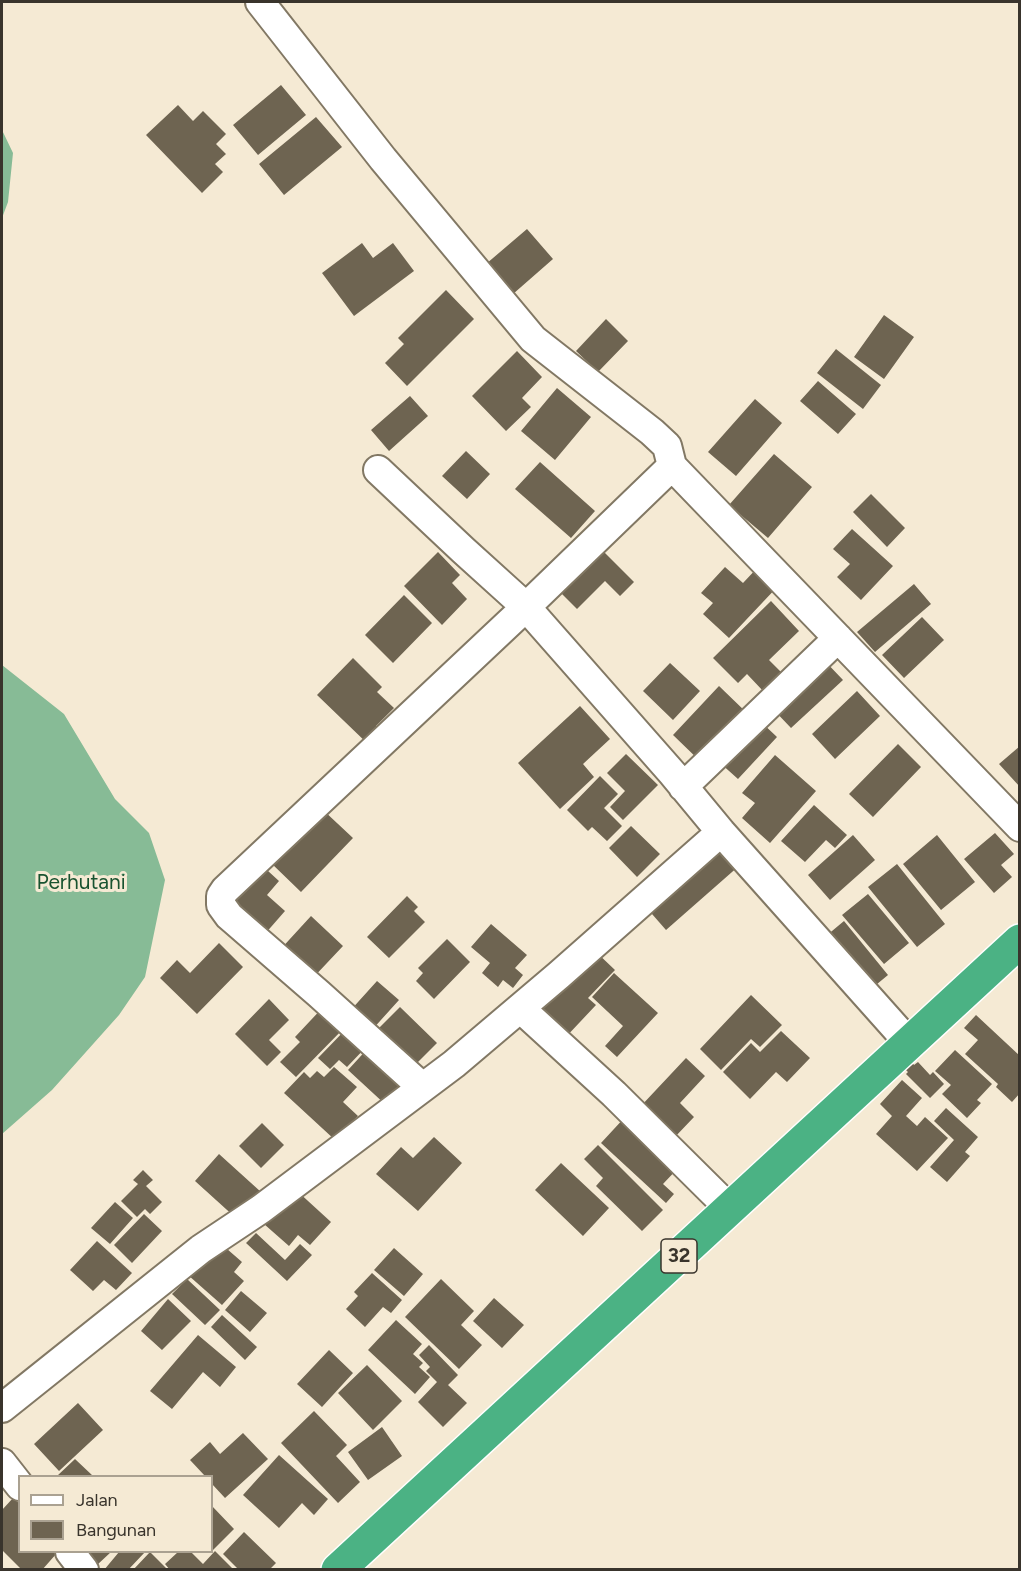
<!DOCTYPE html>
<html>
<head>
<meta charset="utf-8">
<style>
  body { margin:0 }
  #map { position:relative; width:1021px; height:1571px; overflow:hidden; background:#f5ead4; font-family:Figtree,sans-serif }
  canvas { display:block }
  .frame { position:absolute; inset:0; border:3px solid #39342c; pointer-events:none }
  .legend { position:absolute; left:18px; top:1475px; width:195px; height:78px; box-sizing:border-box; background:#f5ead4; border:2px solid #aaa191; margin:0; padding:8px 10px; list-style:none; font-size:18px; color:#39342c }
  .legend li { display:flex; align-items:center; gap:12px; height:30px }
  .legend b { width:30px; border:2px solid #aaa191 }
</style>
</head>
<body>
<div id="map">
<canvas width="1021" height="1571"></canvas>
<div class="frame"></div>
<ul class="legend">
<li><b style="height:8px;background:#fff"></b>Jalan</li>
<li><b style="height:16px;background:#6e6451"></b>Bangunan</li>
</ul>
</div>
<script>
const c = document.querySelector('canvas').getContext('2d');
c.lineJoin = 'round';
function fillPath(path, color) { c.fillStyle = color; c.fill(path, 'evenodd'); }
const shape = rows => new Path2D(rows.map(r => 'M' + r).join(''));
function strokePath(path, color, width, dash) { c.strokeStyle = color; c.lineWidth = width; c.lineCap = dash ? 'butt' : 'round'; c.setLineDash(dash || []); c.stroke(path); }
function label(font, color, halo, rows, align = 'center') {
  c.font = font + ' Figtree,sans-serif'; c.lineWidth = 6; c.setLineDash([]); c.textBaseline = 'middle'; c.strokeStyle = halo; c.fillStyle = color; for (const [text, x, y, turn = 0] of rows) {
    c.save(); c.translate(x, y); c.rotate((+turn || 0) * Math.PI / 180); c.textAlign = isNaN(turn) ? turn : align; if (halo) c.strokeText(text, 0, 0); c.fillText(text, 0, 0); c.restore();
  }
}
const forest = shape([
  [2,130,13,153,8,202,2,218],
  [2,665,64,714,115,799,149,833,165,880,145,977,119,1015,52,1090,2,1134]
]);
const building = shape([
  [281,85,306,115,258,155,233,125],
  [178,105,193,121,203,111,226,134,216,144,226,154,215,164,223,172,202,193,146,135],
  [316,117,342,147,284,195,259,164],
  [527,229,553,259,513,294,486,264],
  [362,243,373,258,393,243,414,271,354,316,322,273],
  [446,290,474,319,407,386,385,363,404,344,398,338],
  [884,315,914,337,884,379,854,357],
  [606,319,628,341,598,372,576,351],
  [836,349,881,385,863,409,817,373],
  [517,351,542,377,522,398,531,407,506,431,472,396],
  [818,381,856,414,838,434,800,401],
  [557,388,591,417,555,460,521,431],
  [410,396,428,416,389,451,371,430],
  [755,399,782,423,736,476,708,452],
  [466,451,490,474,467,499,442,476],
  [774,454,812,487,768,538,729,505],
  [540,462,595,511,571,538,515,489],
  [871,494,905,528,887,547,853,512],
  [852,529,893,566,861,600,837,577,850,564,833,549],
  [595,543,634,582,620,596,605,581,577,609,553,585],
  [438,552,460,575,452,583,467,599,442,625,404,586],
  [759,566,779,585,729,638,703,614,713,603,701,593,725,567,743,583],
  [914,584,931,604,875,652,857,632],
  [404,595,432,623,393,663,365,635],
  [771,601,799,631,769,660,783,674,764,692,747,674,738,683,713,658],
  [922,617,944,640,904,678,882,655],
  [353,658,382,687,377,692,394,708,376,726,383,733,370,746,317,695],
  [823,659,843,680,791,728,772,708],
  [670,663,700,691,673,720,643,691],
  [719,686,748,714,702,763,673,735],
  [857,691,880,716,835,759,812,734],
  [580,706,610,739,583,764,594,777,560,809,518,763],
  [759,720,777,737,738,779,719,762],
  [898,744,921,767,873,817,849,794],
  [1020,746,1020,787,999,764],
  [626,754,658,785,623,820,610,807,625,791,607,773],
  [775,755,816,791,770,843,742,818,755,803,742,793],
  [600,776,618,794,604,808,622,826,607,841,592,827,588,831,567,810],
  [814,805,847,835,835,848,826,840,805,862,781,841],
  [322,809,353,838,301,892,271,863],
  [631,826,660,854,637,877,609,848],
  [995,833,1014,854,1001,865,1012,877,994,893,964,859],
  [853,835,875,860,830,900,808,875],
  [937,835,975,882,941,910,903,864],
  [719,842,740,865,666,930,645,906],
  [256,860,279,881,267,895,285,911,264,935,223,898],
  [897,864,945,924,917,947,868,887],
  [868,894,909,943,884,964,842,915],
  [407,896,418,907,414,911,425,922,389,958,367,937],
  [311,916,343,946,310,981,278,952],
  [844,921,888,975,865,994,820,941],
  [491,924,527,955,515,968,523,975,513,988,503,980,498,987,482,973,490,963,471,947],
  [447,939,470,962,434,999,416,981,423,973,418,968],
  [219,943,243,967,197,1014,160,978,177,960,190,973],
  [594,950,615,970,588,998,596,1005,564,1039,535,1011],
  [614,973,658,1013,617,1057,605,1046,623,1026,592,997],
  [377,981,399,1000,371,1031,349,1012],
  [751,995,782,1025,760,1047,751,1039,721,1070,700,1049],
  [269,999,289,1020,269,1040,281,1052,267,1066,235,1034],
  [326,1004,347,1025,296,1077,280,1062,300,1042,295,1037],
  [400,1007,437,1043,409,1071,372,1035],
  [976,1015,1020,1056,1020,1093,1012,1102,996,1087,998,1084,965,1054,978,1040,964,1028],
  [349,1026,368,1045,347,1067,339,1060,330,1069,318,1058],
  [781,1031,810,1058,787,1082,776,1072,750,1099,723,1072,751,1043,760,1052],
  [370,1046,409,1083,387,1106,348,1070],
  [955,1050,992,1084,977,1100,981,1103,967,1118,942,1094,951,1085,935,1071],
  [686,1058,705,1076,680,1103,694,1117,674,1138,640,1107],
  [912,1062,914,1065,918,1062,930,1075,933,1072,944,1084,930,1098,906,1074,908,1072,905,1069],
  [334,1067,357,1087,343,1102,358,1116,335,1140,284,1093,304,1072,310,1078,317,1071,324,1077],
  [902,1080,922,1098,906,1116,917,1126,925,1117,948,1138,917,1171,876,1134,892,1116,880,1104],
  [946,1108,978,1137,965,1152,970,1156,947,1182,930,1167,954,1140,934,1121],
  [626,1116,680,1166,663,1184,674,1194,666,1203,601,1143],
  [262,1123,284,1145,261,1168,239,1146],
  [434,1137,462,1163,418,1211,376,1174,401,1147,413,1158],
  [598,1145,663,1210,642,1231,596,1186,603,1178,584,1159],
  [219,1154,261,1192,237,1219,195,1181],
  [561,1163,609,1208,583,1236,535,1190],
  [143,1170,153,1180,146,1186,162,1202,150,1214,145,1209,137,1217,121,1201,138,1184,133,1180],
  [296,1190,331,1222,310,1245,298,1235,289,1246,264,1224],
  [115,1202,133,1218,110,1244,91,1228],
  [144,1214,162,1231,132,1263,114,1245],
  [256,1233,285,1260,300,1244,312,1255,287,1281,246,1243],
  [97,1241,132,1273,116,1290,104,1280,93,1291,70,1270],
  [219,1242,242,1262,234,1272,244,1281,222,1305,188,1275],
  [394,1248,423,1274,404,1296,374,1270],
  [372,1273,402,1300,391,1313,383,1307,365,1327,346,1309,358,1296,354,1292],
  [187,1279,220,1310,205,1325,172,1294],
  [441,1279,474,1311,461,1325,482,1345,459,1369,405,1317],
  [241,1291,267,1313,250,1332,225,1310],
  [494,1298,524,1325,502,1348,473,1321],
  [168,1299,191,1321,162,1350,141,1331],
  [222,1315,257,1347,245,1360,211,1327],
  [396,1320,422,1344,413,1354,423,1363,419,1367,430,1377,415,1394,368,1350],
  [198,1335,236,1367,220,1387,203,1372,172,1409,150,1391],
  [429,1345,458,1375,448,1385,467,1403,443,1427,418,1402,437,1382,426,1371,430,1367,419,1355],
  [329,1350,353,1373,322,1407,297,1384],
  [367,1365,402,1401,373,1430,338,1393],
  [78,1403,103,1430,59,1471,34,1444],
  [314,1411,347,1445,336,1456,360,1482,338,1503,281,1443],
  [382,1427,402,1456,368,1480,348,1452],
  [243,1433,268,1459,225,1498,212,1484,212,1476,205,1476,190,1460,210,1442,220,1454],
  [279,1455,328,1499,314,1515,302,1503,279,1528,243,1495],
  [75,1459,93,1476,57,1476],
  [13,1498,20,1504,20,1552,55,1552,57,1553,42,1570,22,1570,2,1550,2,1510],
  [212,1506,234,1529,212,1551],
  [244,1532,276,1563,269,1570,239,1570,223,1554],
  [215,1551,234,1570,170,1570,165,1564,178,1552,191,1552,203,1564],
  [84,1552,111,1552,97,1565],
  [119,1552,145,1552,128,1570,104,1570],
  [150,1552,168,1570,133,1570]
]);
const minor = shape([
  [260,2,383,159,533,339,652,432,667,446,672,466,526,607,225,890,221,896,221,905,229,916,319,994,422,1087],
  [672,466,1020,827],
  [378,470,463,550,526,607,673,774,721,832,910,1044],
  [683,787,838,638],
  [520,1008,614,1094,730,1209],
  [2,1408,201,1249,261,1209,454,1064,559,975,721,832],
  [2,1463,20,1486],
  [70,1552,84,1570]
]);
const trunk = shape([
  [338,1570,1020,941]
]);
const shields = [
  [679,1256,36]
];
const shieldNames = [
  ["32",679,1256]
];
const parkNames = [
  ["Perhutani",81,883]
];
fillPath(forest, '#87bb96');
fillPath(building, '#6e6451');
strokePath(minor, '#827864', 32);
strokePath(trunk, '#fff', 36);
strokePath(minor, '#fff', 28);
strokePath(trunk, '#4bb284', 33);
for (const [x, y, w] of shields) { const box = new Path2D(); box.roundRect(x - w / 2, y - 17, w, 34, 4.5); c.fillStyle = '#f5ead4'; c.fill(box); strokePath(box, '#39342c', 1.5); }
label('bold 20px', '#39342c', null, shieldNames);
label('21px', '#185330', '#f5ead4', parkNames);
</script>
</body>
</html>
